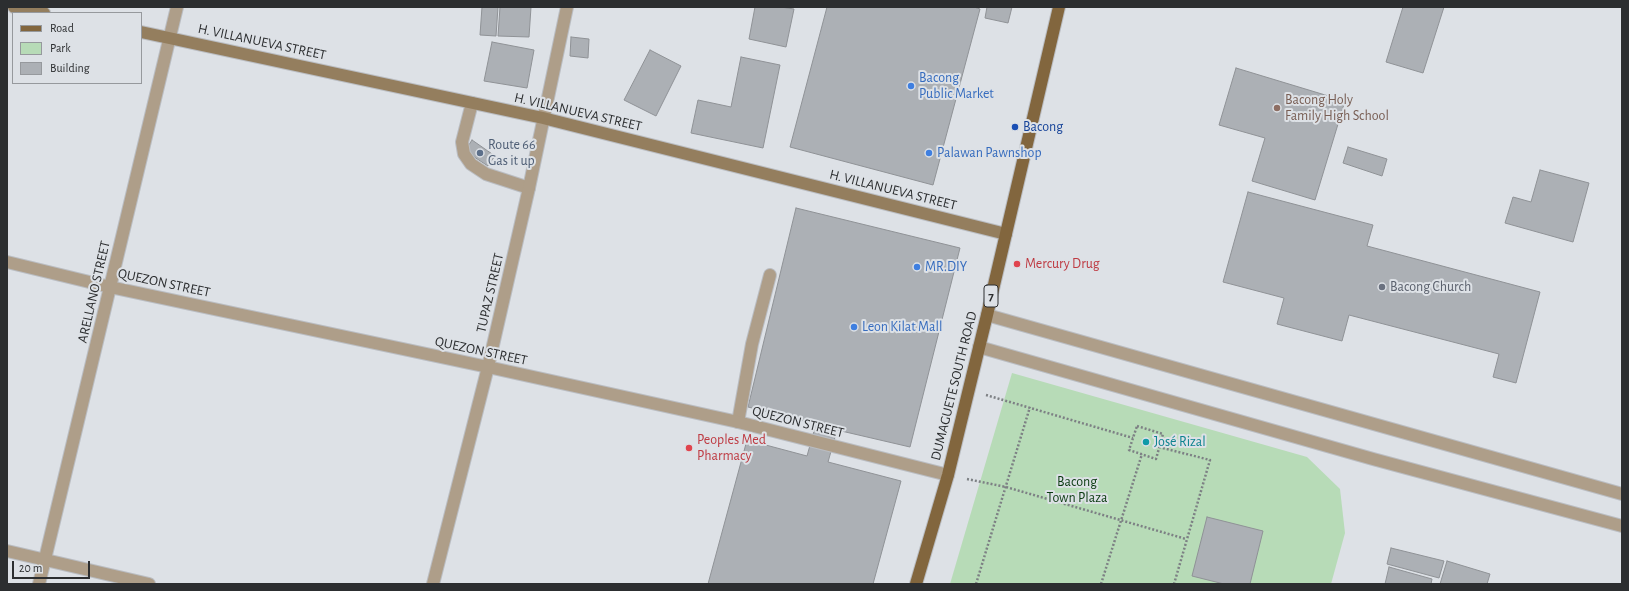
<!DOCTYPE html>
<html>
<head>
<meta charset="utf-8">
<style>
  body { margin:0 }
  #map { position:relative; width:1629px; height:591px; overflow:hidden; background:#dde1e6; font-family:"Alegreya Sans",sans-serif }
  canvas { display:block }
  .frame { position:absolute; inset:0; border:8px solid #2c2e30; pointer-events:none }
  .legend { position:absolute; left:12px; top:12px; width:130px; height:72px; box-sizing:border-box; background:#dde1e6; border:1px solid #96999d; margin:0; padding:5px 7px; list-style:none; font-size:12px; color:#2c2e30 }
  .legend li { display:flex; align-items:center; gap:8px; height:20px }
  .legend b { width:20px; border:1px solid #96999d }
  .scale { position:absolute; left:12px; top:561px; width:78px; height:18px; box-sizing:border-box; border:2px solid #2c2e30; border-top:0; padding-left:5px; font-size:12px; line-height:14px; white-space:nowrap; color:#2c2e30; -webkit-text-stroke:3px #dde1e6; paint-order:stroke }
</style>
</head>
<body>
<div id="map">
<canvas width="1629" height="591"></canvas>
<div class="frame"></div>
<ul class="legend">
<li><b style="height:5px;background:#82663e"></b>Road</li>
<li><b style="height:11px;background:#b7dbb7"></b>Park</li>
<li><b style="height:11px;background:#acb0b5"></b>Building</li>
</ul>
<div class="scale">20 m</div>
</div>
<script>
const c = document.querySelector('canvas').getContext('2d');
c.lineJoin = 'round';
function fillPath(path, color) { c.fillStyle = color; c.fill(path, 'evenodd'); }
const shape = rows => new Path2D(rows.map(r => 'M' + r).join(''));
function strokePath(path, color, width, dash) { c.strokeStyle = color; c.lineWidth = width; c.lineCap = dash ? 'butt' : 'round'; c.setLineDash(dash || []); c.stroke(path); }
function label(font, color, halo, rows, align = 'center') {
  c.font = font + ' "Alegreya Sans",sans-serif'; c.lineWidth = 4; c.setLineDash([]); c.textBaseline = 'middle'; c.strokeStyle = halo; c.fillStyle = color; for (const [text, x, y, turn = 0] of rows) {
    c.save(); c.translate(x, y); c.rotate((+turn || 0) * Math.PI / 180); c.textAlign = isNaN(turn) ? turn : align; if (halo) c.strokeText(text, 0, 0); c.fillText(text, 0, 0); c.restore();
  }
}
const green = shape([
  [1012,373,1307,457,1340,489,1345,533,1331,584,950,584]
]);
const building = shape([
  [482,7,498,7,496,36,480,35,482,7],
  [500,7,531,7,529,37,498,36,500,7],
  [755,7,781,7,794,9,786,47,749,39,755,7],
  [827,7,974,7,980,9,933,185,790,147,827,7],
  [987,7,1012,7,1008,23,985,18,987,7],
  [1403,7,1444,7,1423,73,1386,62,1403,7],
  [571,37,589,39,588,58,570,56,571,37],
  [492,42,534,50,527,88,484,81,492,42],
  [650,50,681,66,656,116,624,100,650,50],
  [741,57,780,65,763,148,691,133,698,100,731,107,741,57],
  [1236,68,1345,101,1315,200,1252,181,1265,138,1219,125,1236,68],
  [472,140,495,156,488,166,465,151,472,140],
  [1348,147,1387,159,1382,176,1343,163,1348,147],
  [1540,170,1589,183,1573,242,1505,223,1513,197,1531,202,1540,170],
  [1248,192,1373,225,1367,246,1540,292,1516,383,1493,377,1499,354,1349,315,1342,341,1277,324,1284,298,1223,282,1248,192],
  [796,208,960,248,910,447,837,430,828,462,901,481,873,584,708,584,747,440,807,456,816,424,748,407,796,208],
  [1207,517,1263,531,1250,584,1224,584,1192,576,1207,517],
  [1391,548,1444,561,1439,578,1387,564,1391,548],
  [1447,561,1490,574,1487,584,1440,584,1447,561],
  [1389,567,1432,579,1431,584,1385,584,1389,567]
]);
const path = shape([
  [986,395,1133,438],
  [1137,426,1163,434,1156,459,1129,450,1137,426],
  [1159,447,1210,460,1174,584],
  [967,479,1006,487,1186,539],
  [976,584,1030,407],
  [1101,584,1142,454]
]);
const lane = shape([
  [472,103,462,142,464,154,471,164,486,174,529,188],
  [738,422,752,344,770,275]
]);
const street = shape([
  [7,262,110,287,488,367,738,422,948,475],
  [987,315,1622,494],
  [979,347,1373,459,1622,526],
  [7,551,149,584],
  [39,584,177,7],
  [433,584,488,367,529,188,567,7]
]);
const secondary = shape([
  [14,7,44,13],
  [141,32,543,118,1006,234]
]);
const primary = shape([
  [916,584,948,475,987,315,1059,7]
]);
const markers = [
  [911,86,4,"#3f7fe0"],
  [1277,108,4,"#8d6e63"],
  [1015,127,4,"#1a4fb4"],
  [480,153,4,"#5c6f8a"],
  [929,153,4,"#3f7fe0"],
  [1017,264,4,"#e0444e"],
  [917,267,4,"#3f7fe0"],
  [1382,287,4,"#6b7280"],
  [854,327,4,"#3f7fe0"],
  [1146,442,4,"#0f9aa8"],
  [689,448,4,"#e0444e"]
];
const shields = [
  [991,296,14]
];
const shieldNames = [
  ["7",991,296]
];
const streetNames = [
  ["H. VILLANUEVA STREET",262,42,12],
  ["H. VILLANUEVA STREET",578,112,13],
  ["H. VILLANUEVA STREET",893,190,14],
  ["QUEZON STREET",164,283,12],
  ["ARELLANO STREET",94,292,-77],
  ["TUPAZ STREET",490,293,-77],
  ["QUEZON STREET",481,351,12],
  ["DUMAGUETE SOUTH ROAD",954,386,-76],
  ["QUEZON STREET",798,422,14]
];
const shopNames = [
  ["Bacong",919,78],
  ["Public Market",919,94],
  ["Palawan Pawnshop",937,153],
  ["MR.DIY",925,267],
  ["Leon Kilat Mall",862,327]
];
const educationNames = [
  ["Bacong Holy",1285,100],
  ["Family High School",1285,116]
];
const transitNames = [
  ["Bacong",1023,127]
];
const serviceNames = [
  ["Route 66",488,145],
  ["Gas it up",488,161]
];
const healthNames = [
  ["Mercury Drug",1025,264],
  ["Peoples Med",697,440],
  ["Pharmacy",697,456]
];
const worshipNames = [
  ["Bacong Church",1390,287]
];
const cultureNames = [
  ["José Rizal",1154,442]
];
const parkNames = [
  ["Bacong",1077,482],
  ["Town Plaza",1077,498]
];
fillPath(green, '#b7dbb7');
fillPath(building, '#acb0b5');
strokePath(building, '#8f9296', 1);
strokePath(lane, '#babdc2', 14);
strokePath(street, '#babdc2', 14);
strokePath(secondary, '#babdc2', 14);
strokePath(primary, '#babdc2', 14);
strokePath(path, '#7d8084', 2.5, [2, 2]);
strokePath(lane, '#ae9e89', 12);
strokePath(street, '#ae9e89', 12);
strokePath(secondary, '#947e5e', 12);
strokePath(primary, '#82663e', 12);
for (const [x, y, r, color] of markers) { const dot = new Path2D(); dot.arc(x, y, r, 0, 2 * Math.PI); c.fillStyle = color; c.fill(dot); strokePath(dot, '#dde1e6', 1.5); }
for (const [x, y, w] of shields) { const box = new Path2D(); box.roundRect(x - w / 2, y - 11, w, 22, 3); c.fillStyle = '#dde1e6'; c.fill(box); strokePath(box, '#2c2e30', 1); }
label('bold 13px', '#2c2e30', null, shieldNames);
label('14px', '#2c2e30', '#dde1e6', streetNames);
label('14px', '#366cbe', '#dde1e6', shopNames, 'left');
label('14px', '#785e54', '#dde1e6', educationNames, 'left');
label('14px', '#164399', '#dde1e6', transitNames, 'left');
label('14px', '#4e5e75', '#dde1e6', serviceNames, 'left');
label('14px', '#be3a42', '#dde1e6', healthNames, 'left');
label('14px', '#5b616d', '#dde1e6', worshipNames, 'left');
label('14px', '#0d838f', '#dde1e6', cultureNames, 'left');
label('14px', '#0b3b11', '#dde1e6', parkNames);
</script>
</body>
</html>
